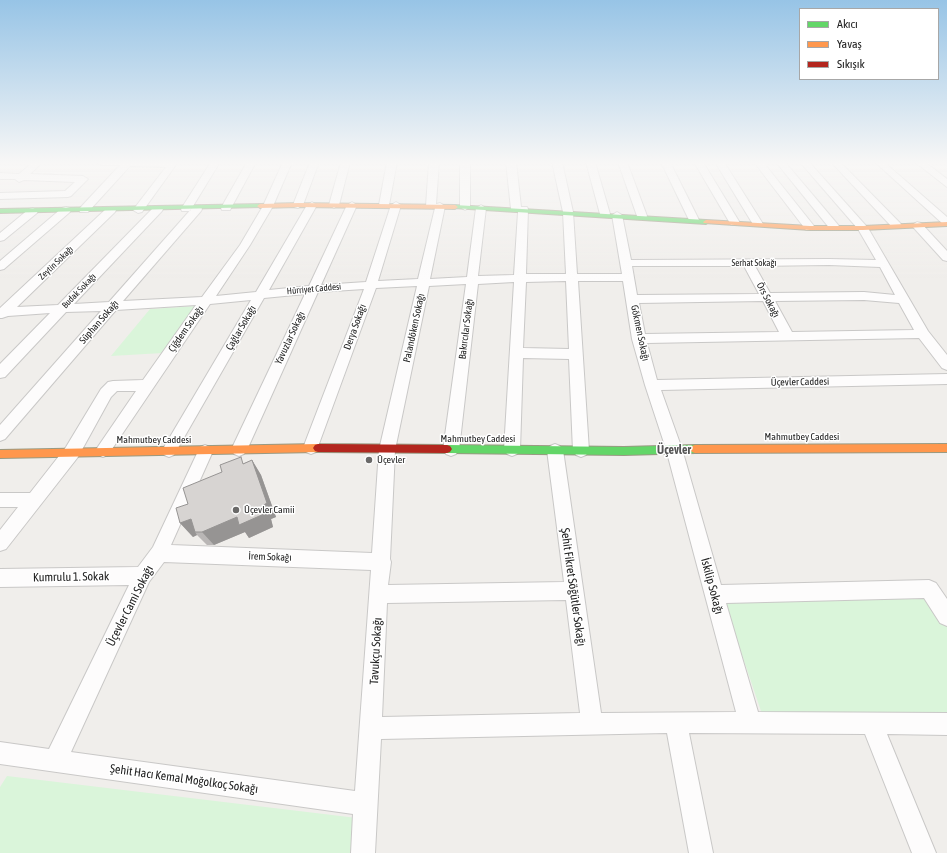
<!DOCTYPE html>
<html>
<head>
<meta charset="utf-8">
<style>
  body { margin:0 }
  #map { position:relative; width:947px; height:853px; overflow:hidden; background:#f0eeeb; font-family:"Asap Condensed",sans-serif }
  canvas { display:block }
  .legend { position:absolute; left:799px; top:8px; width:140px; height:72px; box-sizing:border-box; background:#fff; border:1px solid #a7a7a7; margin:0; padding:5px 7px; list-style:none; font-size:12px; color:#222 }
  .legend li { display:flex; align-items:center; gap:8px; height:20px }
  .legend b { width:20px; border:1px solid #a7a7a7 }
</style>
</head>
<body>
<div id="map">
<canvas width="947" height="853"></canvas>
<ul class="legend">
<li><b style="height:5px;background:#63d668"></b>Akıcı</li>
<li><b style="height:5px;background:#ff974d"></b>Yavaş</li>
<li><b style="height:5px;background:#b3261e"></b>Sıkışık</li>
</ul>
</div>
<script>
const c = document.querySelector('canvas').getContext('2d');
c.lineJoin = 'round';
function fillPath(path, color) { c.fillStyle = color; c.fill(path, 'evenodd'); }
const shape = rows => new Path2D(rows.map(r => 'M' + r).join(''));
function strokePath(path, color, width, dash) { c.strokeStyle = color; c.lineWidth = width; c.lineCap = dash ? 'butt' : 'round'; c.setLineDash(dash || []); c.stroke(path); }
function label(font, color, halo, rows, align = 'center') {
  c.font = font + ' "Asap Condensed",sans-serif'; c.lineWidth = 3; c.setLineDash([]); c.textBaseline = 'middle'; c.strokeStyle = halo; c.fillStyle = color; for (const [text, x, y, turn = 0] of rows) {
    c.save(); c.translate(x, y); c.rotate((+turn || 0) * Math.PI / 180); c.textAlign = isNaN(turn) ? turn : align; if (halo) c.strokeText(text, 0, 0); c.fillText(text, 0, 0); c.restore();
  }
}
const park = shape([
  [198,306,163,353,111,356,150,309],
  [928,595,947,624,947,715,762,714,723,599],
  [7,776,357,818,354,853,0,853,0,787]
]);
const street = shape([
  [33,162,43,162,30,174,83,176,88,179,71,196,68,197,0,199,0,193,65,191,75,182,24,180,19,182,15,179,0,179,0,173,19,174,33,162],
  [97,162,178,162,142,212,138,213,133,210,166,167,130,166,88,212,80,212,79,210,80,208,120,165,101,165,97,162],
  [211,162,220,162,190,211,182,211,181,209,211,162],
  [247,162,256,162,230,210,222,210,221,208,247,162],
  [283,162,292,162,273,206,250,245,216,296,256,292,307,205,312,202,317,205,269,290,309,286,347,205,352,202,357,205,321,285,366,282,391,205,396,202,401,205,378,281,418,279,435,208,427,208,426,206,429,162,439,162,436,204,440,203,445,206,430,279,467,277,476,208,481,205,486,208,478,276,514,275,518,212,512,211,511,209,506,162,516,162,521,207,527,207,528,209,526,274,566,274,563,212,552,162,562,162,573,212,577,274,622,274,612,215,617,212,622,215,631,260,829,259,876,260,858,229,800,162,809,162,868,228,928,331,947,355,947,370,942,368,919,338,647,343,657,380,947,374,947,384,661,390,682,449,721,585,929,580,936,583,947,599,947,626,940,623,924,598,726,603,758,712,947,713,947,735,887,734,936,853,912,853,865,734,689,733,713,853,689,853,667,733,381,739,375,853,351,853,353,814,0,764,0,742,49,749,129,585,0,587,0,569,138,567,153,547,200,447,205,445,210,447,213,451,171,545,372,553,379,450,417,286,376,288,316,452,311,454,306,452,303,448,364,289,318,292,247,450,244,454,239,456,234,454,231,450,305,294,264,298,174,455,169,457,164,455,161,451,164,447,251,300,210,304,108,455,103,457,98,455,95,451,136,391,117,391,111,397,78,457,6,549,0,551,0,530,18,507,0,507,0,493,30,493,66,447,101,389,108,382,113,381,143,380,196,305,116,310,5,439,0,441,0,425,101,311,66,312,5,377,0,378,0,364,50,313,8,316,2,318,0,318,0,308,107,208,111,207,115,208,116,210,115,212,17,307,58,305,154,207,158,206,162,207,163,209,162,211,74,304,109,302,193,207,197,206,201,207,202,209,201,211,123,301,202,297,240,245,263,206,283,162],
  [829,265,880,267,895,295,864,292,770,293,755,266,829,265],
  [632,266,744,266,759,294,637,295,632,266],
  [566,281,569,349,523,348,526,282,566,281],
  [578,281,623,281,632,339,645,385,666,449,736,712,601,713,563,450,560,446,555,444,550,446,547,450,564,582,388,585,391,562,390,559,395,450,429,286,466,284,443,450,446,454,451,456,456,454,459,450,478,284,514,282,504,450,507,454,512,456,517,454,520,450,523,358,569,359,573,451,576,455,581,457,586,455,589,451,578,281],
  [864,300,899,303,914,330,792,332,775,301,864,300],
  [763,301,779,332,645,334,639,303,763,301],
  [164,562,371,570,355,791,71,752,149,582,164,562],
  [566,600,580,713,382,717,387,603,566,600],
  [310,162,319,162,303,205,298,208,294,207,293,205,310,162],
  [341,162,350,162,339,205,334,208,329,205,341,162],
  [387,162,397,162,389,205,384,208,379,205,387,162],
  [460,162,470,162,470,207,465,210,460,207,460,162],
  [586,162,595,162,610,214,609,216,605,217,600,214,586,162],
  [618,162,627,162,647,216,646,218,642,219,637,216,618,162],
  [661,162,670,162,699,220,698,222,690,222,689,220,661,162],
  [694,162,703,162,740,223,739,225,731,225,694,162],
  [715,162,724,162,763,224,762,226,754,226,715,162],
  [754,162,763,162,814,226,815,228,814,230,806,230,754,162],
  [776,162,785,162,839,226,840,228,839,230,831,230,776,162],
  [831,162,840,162,901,224,902,226,901,228,893,228,831,162],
  [875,162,884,162,947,217,947,225,943,224,875,162],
  [915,162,925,162,947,179,947,187,915,162],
  [66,207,70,208,71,210,70,212,4,269,0,270,0,261,62,208,66,207],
  [33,208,38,211,37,213,4,240,0,241,0,233,29,209,33,208],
  [917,222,921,223,947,251,947,261,943,260,913,227,912,225,917,222]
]);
const fast = shape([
  [260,204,263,206,262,207,0,213,0,209,260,204],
  [455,205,706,220,709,222,706,224,453,208,452,207,455,205],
  [447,445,624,447,695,445,698,446,700,449,698,452,695,453,624,455,447,453,444,452,442,449,444,446,447,445]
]);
const slow = shape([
  [298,203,455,205,458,207,455,209,298,207,260,208,257,206,260,204,298,203],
  [706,220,810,226,863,226,947,222,947,226,863,230,810,230,704,223,703,222,706,220],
  [318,444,321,445,323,448,321,451,318,452,0,458,0,450,318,444],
  [947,444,947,452,695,453,692,452,690,449,692,446,695,445,947,444]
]);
const jam = shape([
  [318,444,447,445,450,446,452,449,450,452,447,453,318,452,315,451,313,448,315,445,318,444]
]);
const wall = shape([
  [252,460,261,475,276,517,271,519,273,527,249,538,245,532,214,545,207,545,197,535,193,537,180,523,188,504,222,472]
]);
const shadedWall = shape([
  [252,460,261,475,276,517,271,519,273,527,249,538,245,532,214,545,202,532,195,532,197,535,193,537,180,523,191,519,262,506]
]);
const building = shape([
  [241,457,243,464,252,460,267,503,262,506,264,514,239,525,237,517,202,532,195,532,191,519,180,523,176,508,188,504,183,488,222,472,220,465,241,457]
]);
const markers = [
  [369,460,4,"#6a6968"],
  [236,510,4,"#6a6968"]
];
const farStreetnames = [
  ["Zeytin Sokağı",56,263,-44],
  ["Serhat Sokağı",754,263],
  ["Hürriyet Caddesi",314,289,-5],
  ["Budak Sokağı",79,291,-46]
];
const streetNames = [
  ["Örs Sokağı",768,300,62],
  ["Süphan Sokağı",99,322,-49],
  ["Derya Sokağı",355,327,-70],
  ["Çağlar Sokağı",241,328,-60],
  ["Palandöken Sokağı",414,328,-78],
  ["Çiğdem Sokağı",186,329,-55],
  ["Bakırcılar Sokağı",466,329,-83],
  ["Gökmen Sokağı",640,333,78],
  ["Yavuzlar Sokağı",290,338,-65],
  ["Üçevler Caddesi",800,382,-1],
  ["Mahmutbey Caddesi",802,437],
  ["Mahmutbey Caddesi",478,439],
  ["Mahmutbey Caddesi",154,440],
  ["İrem Sokağı",270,557,2]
];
const poiNames = [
  ["Üçevler",377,460],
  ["Üçevler Camii",244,510]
];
const quarterNames = [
  ["Üçevler",674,450]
];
const nearStreetnames = [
  ["Kumrulu 1. Sokak",71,577,-1],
  ["İskilip Sokağı",712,586,75],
  ["Şehit Fikret Söğütler Sokağı",573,587,82],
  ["Üçevler Cami Sokağı",130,606,-63],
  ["Tavukçu Sokağı",376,651,-87],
  ["Şehit Hacı Kemal Moğolkoç Sokağı",184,779,8]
];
fillPath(park, '#daf5da');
strokePath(street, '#c9c8c7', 2);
strokePath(fast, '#999a82', 2);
strokePath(slow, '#999a82', 2);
strokePath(jam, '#999a82', 2);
fillPath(street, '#fdfcfc');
fillPath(fast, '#63d668');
fillPath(slow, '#ff974d');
fillPath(jam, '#b3261e');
fillPath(wall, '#b9b6b5');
fillPath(shadedWall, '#969493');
fillPath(building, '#d7d4d2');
strokePath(building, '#969493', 1);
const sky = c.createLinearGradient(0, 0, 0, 281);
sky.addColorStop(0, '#97c4e6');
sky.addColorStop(0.58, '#f8f7f6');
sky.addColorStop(1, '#f8f7f600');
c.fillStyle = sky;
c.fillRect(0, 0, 947, 281);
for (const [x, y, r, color] of markers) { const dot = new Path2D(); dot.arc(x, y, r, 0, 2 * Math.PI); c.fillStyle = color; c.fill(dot); strokePath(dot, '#fff', 1.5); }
label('9px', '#222', '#fff', farStreetnames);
label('10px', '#222', '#fff', streetNames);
label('10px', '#222', '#fff', poiNames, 'left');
label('bold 12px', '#555', '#fff', quarterNames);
label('12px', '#222', '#fff', nearStreetnames);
</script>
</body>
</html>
